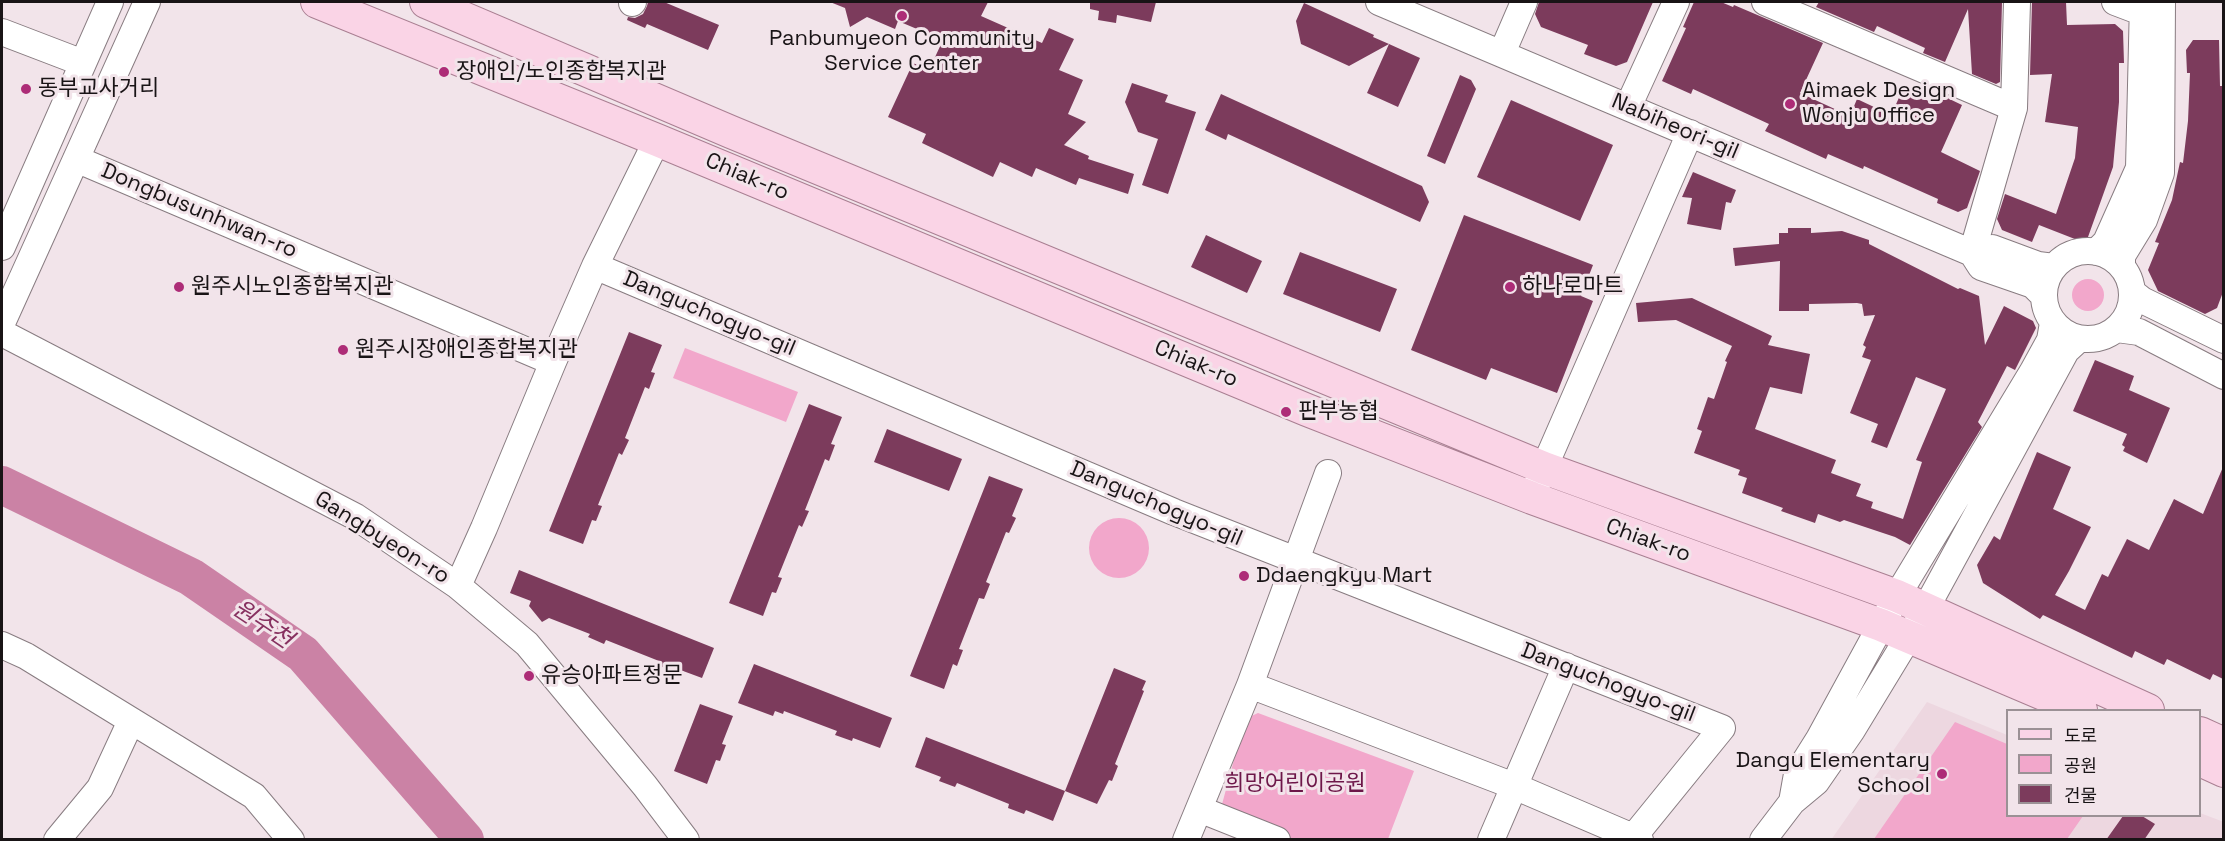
<!DOCTYPE html>
<html>
<head>
<meta charset="utf-8">
<style>
  body { margin:0 }
  #map { position:relative; width:2225px; height:841px; overflow:hidden; background:#f2e4ea; font-family:"Space Grotesk","Noto Sans KR",sans-serif }
  canvas { display:block }
  .frame { position:absolute; inset:0; border:3px solid #191416; pointer-events:none }
  .legend { position:absolute; left:2006px; top:709px; width:195px; height:108px; box-sizing:border-box; background:#f2e4ea; border:2px solid #9b9195; margin:0; padding:8px 10px; list-style:none; font-size:18px; color:#191416 }
  .legend li { display:flex; align-items:center; gap:12px; height:30px }
  .legend b { width:30px; border:2px solid #9b9195 }
</style>
</head>
<body>
<div id="map">
<canvas width="2225" height="841"></canvas>
<div class="frame"></div>
<ul class="legend">
<li><b style="height:8px;background:#fad4e6"></b>도로</li>
<li><b style="height:16px;background:#f2a7cb"></b>공원</li>
<li><b style="height:16px;background:#7c3b5c"></b>건물</li>
</ul>
</div>
<script>
const c = document.querySelector('canvas').getContext('2d');
c.lineJoin = 'round';
function fillPath(path, color) { c.fillStyle = color; c.fill(path, 'evenodd'); }
const shape = rows => new Path2D(rows.map(r => 'M' + r).join(''));
function strokePath(path, color, width, dash) { c.strokeStyle = color; c.lineWidth = width; c.lineCap = dash ? 'butt' : 'round'; c.setLineDash(dash || []); c.stroke(path); }
function label(font, color, halo, rows, align = 'center') {
  c.font = font + ' "Space Grotesk","Noto Sans KR",sans-serif'; c.lineWidth = 6; c.setLineDash([]); c.textBaseline = 'middle'; c.strokeStyle = halo; c.fillStyle = color; for (const [text, x, y, turn = 0] of rows) {
    c.save(); c.translate(x, y); c.rotate((+turn || 0) * Math.PI / 180); c.textAlign = isNaN(turn) ? turn : align; if (halo) c.strokeText(text, 0, 0); c.fillText(text, 0, 0); c.restore();
  }
}
const built = shape([
  [1927,702,2007,735,2008,816,2200,816,2200,813,2224,822,2223,840,1831,840]
]);
const green = shape([
  '2072 295a16 16 0 1 1 32 0a16 16 0 1 1-32 0Z',
  [685,348,798,392,786,422,673,378],
  '1089 548a30 30 0 1 1 60 0a30 30 0 1 1-60 0Z',
  [1258,713,1414,771,1388,839,1293,839,1224,815,1221,808,1245,719],
  [1955,722,2007,744,2008,816,2083,816,2067,839,1874,839]
]);
const river = shape([
  [2,485,191,577,303,654,465,840]
]);
const building = shape([
  [648,2,664,2,719,25,708,50,647,24,645,28,627,20,628,17,635,18,643,14,647,6],
  [830,2,988,2,981,16,1042,43,1049,28,1074,39,1059,70,1083,80,1068,114,1086,122,1064,145,1089,156,1088,159,1134,174,1128,194,1079,178,1076,185,1036,168,1032,177,1000,162,993,177,922,143,926,134,888,117,913,63,929,70,943,40,898,21,895,29,867,17,850,27,845,8],
  [1090,2,1156,2,1151,22,1117,15,1116,23,1098,20,1099,11,1090,9],
  [1539,2,1653,2,1627,62,1616,66,1584,54,1588,45,1541,27,1535,14],
  [1694,2,1721,2,1733,7,1734,5,1823,43,1800,93,1850,116,1857,99,1891,115,1903,89,1935,104,1939,94,1962,105,1941,152,1980,171,1967,208,1958,212,1937,203,1938,199,1864,166,1863,169,1828,154,1826,159,1765,131,1769,124,1693,89,1691,94,1662,81,1686,28,1683,27],
  [1819,2,2002,2,2000,82,1996,84,1972,74,1968,9,1945,62,1923,53,1925,48,1877,26,1874,32,1816,7],
  [2032,2,2066,2,2067,25,2115,24,2123,31,2124,63,2119,63,2119,102,2113,167,2088,237,2080,241,2039,225,2032,242,2002,230,1997,219,2005,194,2056,214,2075,158,2078,127,2045,122,2052,74,2030,75],
  [1304,3,1374,35,1373,37,1389,44,1349,66,1301,44,1296,21],
  [2193,40,2219,40,2220,86,2223,86,2223,292,2217,308,2205,314,2158,291,2148,270,2159,243,2155,242,2172,200,2180,162,2183,163,2188,121,2190,73,2187,73,2186,50],
  [1389,44,1420,58,1398,107,1367,93],
  [1460,75,1471,80,1476,89,1445,164,1427,156],
  [1132,83,1168,95,1165,102,1196,112,1168,194,1142,185,1158,139,1138,132,1125,102],
  [1221,94,1422,186,1429,202,1420,222,1228,134,1226,140,1205,130],
  [1511,100,1613,145,1580,221,1477,177],
  [1693,172,1736,190,1731,203,1726,202,1721,230,1687,224,1692,198,1682,197],
  [1464,215,1593,265,1581,296,1593,301,1557,393,1491,368,1486,380,1411,350],
  [1788,228,1811,228,1811,233,1842,231,1869,240,1869,244,1958,289,1960,288,1979,296,1985,345,2004,306,2033,321,2036,328,2015,370,2007,366,1978,422,1982,427,1910,545,1895,537,1844,520,1840,522,1818,514,1815,523,1781,511,1783,508,1742,493,1747,478,1738,475,1740,470,1694,453,1702,431,1697,429,1708,397,1714,399,1727,362,1725,361,1732,346,1676,320,1638,322,1636,303,1692,298,1772,336,1768,345,1810,354,1802,394,1770,387,1755,429,1836,460,1831,473,1861,484,1856,496,1873,502,1871,508,1903,519,1922,462,1916,460,1946,389,1916,377,1887,448,1871,442,1878,424,1850,413,1871,360,1862,357,1866,347,1863,345,1875,315,1864,316,1862,304,1857,303,1809,304,1809,311,1779,311,1780,261,1735,266,1733,248,1779,244,1779,233,1788,233],
  [1206,235,1262,261,1247,293,1191,267],
  [1300,252,1397,289,1380,332,1283,294],
  [629,332,662,345,651,372,655,373,649,389,645,387,625,438,629,440,622,455,619,453,598,505,602,506,596,521,592,520,583,544,549,531],
  [2095,360,2134,376,2129,390,2170,408,2147,463,2123,451,2125,447,2122,445,2127,434,2073,411],
  [809,404,842,417,831,444,835,445,829,461,825,459,805,510,809,511,802,527,799,525,778,577,782,578,776,593,772,592,763,616,729,603],
  [887,429,962,459,949,491,874,462],
  [2037,452,2071,467,2053,509,2091,527,2069,571,2055,595,2085,610,2102,574,2108,577,2127,539,2149,550,2174,499,2203,514,2223,467,2223,679,2213,674,2210,680,2167,659,2164,665,2135,651,2132,658,2043,615,2040,619,1983,583,1977,565,1994,536,2000,540],
  [989,476,1023,489,1012,516,1016,518,1009,533,1006,532,986,582,990,584,984,599,979,598,959,649,963,650,957,666,953,664,944,689,910,676],
  [519,570,714,648,702,678,675,668,673,671,657,665,659,661,606,640,604,644,588,637,590,634,549,618,542,622,529,606,531,601,510,593],
  [754,664,892,718,880,748,853,738,852,741,835,735,837,731,784,711,783,714,775,711,773,716,738,703],
  [1114,668,1146,681,1142,690,1144,691,1115,764,1118,766,1112,781,1109,780,1097,804,1065,791],
  [700,704,733,716,722,744,726,745,720,761,716,760,707,784,674,771],
  [926,737,1065,791,1053,821,1026,810,1024,814,1008,808,1009,804,957,783,955,787,939,781,941,777,915,767],
  [2123,816,2142,816,2155,824,2144,840,2106,840]
]);
const minor = shape([
  [1379,2,1972,253],
  [1765,2,2014,108],
  [2115,2,2144,13],
  [632,3,633,2],
  [2,32,83,63],
  [1502,53,1524,2],
  [1628,107,1676,2],
  [76,159,553,362],
  [2,247,110,2],
  '2044 295a44 44 0 1 1 88 0a44 44 0 1 1-88 0Z',
  [2096,252,2106,242,2139,168,2143,2],
  [1972,253,2014,108,2017,2],
  [1972,253,1981,267,2033,285,2043,295],
  [1972,253,1992,248,2038,265,2054,267],
  [595,266,1174,512,1722,728,1631,840],
  [2122,267,2122,256,2144,220,2161,173,2162,2],
  [2132,292,2142,300,2224,340],
  [2,323,147,2],
  [2117,329,2139,332,2224,376],
  [2,333,356,517,458,586,527,644,645,786,686,840],
  [1537,484,1690,133],
  [458,586,484,528,553,362,595,266,657,140],
  [2,645,26,656,254,796,291,840],
  [1250,685,1514,786,1640,840],
  [1792,802,1797,774,1819,739,1897,596,2033,371,2050,340,2053,323],
  [1199,809,1277,840],
  [57,840,100,788,131,721],
  [1186,840,1250,685,1328,473],
  [1491,840,1566,666],
  [1763,840,1792,802,1816,782,1852,730,1925,610,2066,351,2079,339]
]);
const major = shape([
  [317,2,657,140,1307,410,1532,498,1881,625,2081,710],
  [426,2,731,132,1544,468,1897,596,2148,710],
  [2200,733,2224,744],
  [2200,760,2224,771]
]);
const markers = [
  [902,16,6,"#ad2c77"],
  [444,72,6,"#ad2c77"],
  [26,89,6,"#ad2c77"],
  [1790,104,6,"#ad2c77"],
  [179,287,6,"#ad2c77"],
  [1510,287,6,"#ad2c77"],
  [343,350,6,"#ad2c77"],
  [1286,412,6,"#ad2c77"],
  [1244,576,6,"#ad2c77"],
  [529,676,6,"#ad2c77"],
  [1942,774,6,"#ad2c77"]
];
const poiNames = [
  ["Panbumyeon Community",902,39,"center"],
  ["Service Center",902,64,"center"],
  ["장애인/노인종합복지관",456,72],
  ["동부교사거리",38,89],
  ["Aimaek Design",1802,91],
  ["Wonju Office",1802,116],
  ["원주시노인종합복지관",191,287],
  ["하나로마트",1522,287],
  ["원주시장애인종합복지관",355,350],
  ["판부농협",1298,412],
  ["Ddaengkyu Mart",1256,576],
  ["유승아파트정문",541,676],
  ["Dangu Elementary",1930,761,"right"],
  ["School",1930,786,"right"]
];
const streetNames = [
  ["Nabiheori-gil",1675,127,23],
  ["Chiak-ro",747,177,23],
  ["Dongbusunhwan-ro",199,211,23],
  ["Danguchogyo-gil",709,314,23],
  ["Chiak-ro",1196,364,23],
  ["Danguchogyo-gil",1156,504,23],
  ["Gangbyeon-ro",382,538,32],
  ["Chiak-ro",1648,541,20],
  ["Danguchogyo-gil",1608,683,21]
];
const parkNames = [
  ["희망어린이공원",1295,784]
];
const waterNames = [
  ["원주천",262,625,34]
];
fillPath(built, '#edd7e0');
fillPath(green, '#f2a7cb');
strokePath(river, '#cb82a5', 38);
fillPath(building, '#7c3b5c');
strokePath(minor, '#887c81', 28);
strokePath(major, '#a97f92', 34);
strokePath(minor, '#fff', 26);
strokePath(major, '#fad4e6', 32);
for (const [x, y, r, color] of markers) { const dot = new Path2D(); dot.arc(x, y, r, 0, 2 * Math.PI); c.fillStyle = color; c.fill(dot); strokePath(dot, '#f2e4ea', 2); }
label('22px', '#191416', '#f2e4ea', poiNames, 'left');
label('22px', '#191416', '#f2e4ea', streetNames);
label('22px', '#6d1749', '#f2e4ea', parkNames);
label('italic 24px', '#873160', '#f2e4ea', waterNames);
</script>
</body>
</html>
